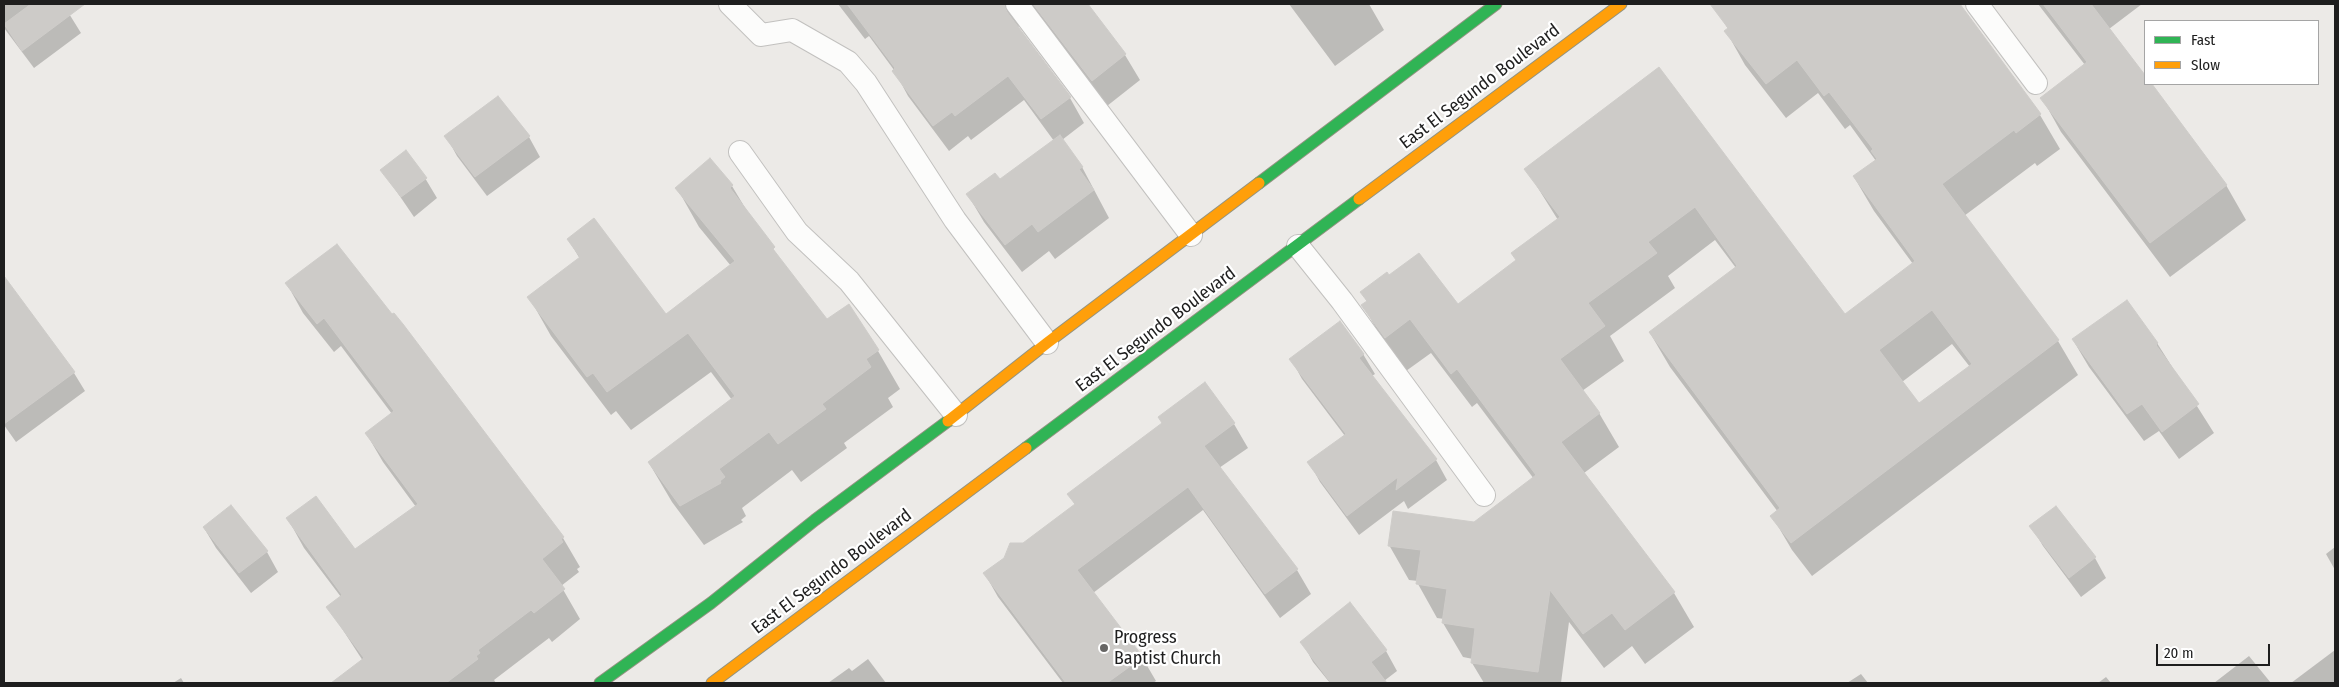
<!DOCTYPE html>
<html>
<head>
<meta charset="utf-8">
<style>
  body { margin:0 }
  #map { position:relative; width:2339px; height:687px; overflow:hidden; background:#eceae7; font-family:"Fira Sans Condensed",sans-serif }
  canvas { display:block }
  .frame { position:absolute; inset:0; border:5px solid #1e1e1e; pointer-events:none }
  .legend { position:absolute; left:2144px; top:20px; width:175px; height:65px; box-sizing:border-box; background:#fff; border:1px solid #a5a5a5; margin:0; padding:6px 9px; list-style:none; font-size:15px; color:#1e1e1e }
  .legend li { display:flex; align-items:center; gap:10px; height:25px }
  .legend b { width:25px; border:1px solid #a5a5a5 }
  .scale { position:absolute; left:2156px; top:644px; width:114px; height:22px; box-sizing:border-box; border:2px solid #1e1e1e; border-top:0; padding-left:6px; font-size:15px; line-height:18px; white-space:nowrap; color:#1e1e1e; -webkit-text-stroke:4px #fff; paint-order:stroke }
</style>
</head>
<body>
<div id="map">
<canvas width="2339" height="687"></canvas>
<div class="frame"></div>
<ul class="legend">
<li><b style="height:6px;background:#30b455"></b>Fast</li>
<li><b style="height:6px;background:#ff9f0a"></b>Slow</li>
</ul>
<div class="scale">20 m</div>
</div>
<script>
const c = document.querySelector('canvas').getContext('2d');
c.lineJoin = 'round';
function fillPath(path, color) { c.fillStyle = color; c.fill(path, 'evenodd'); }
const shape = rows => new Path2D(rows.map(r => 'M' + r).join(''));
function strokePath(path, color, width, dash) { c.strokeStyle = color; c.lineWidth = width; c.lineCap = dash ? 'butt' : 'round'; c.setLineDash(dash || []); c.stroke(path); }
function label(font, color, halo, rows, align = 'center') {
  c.font = font + ' "Fira Sans Condensed",sans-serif'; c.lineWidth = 4.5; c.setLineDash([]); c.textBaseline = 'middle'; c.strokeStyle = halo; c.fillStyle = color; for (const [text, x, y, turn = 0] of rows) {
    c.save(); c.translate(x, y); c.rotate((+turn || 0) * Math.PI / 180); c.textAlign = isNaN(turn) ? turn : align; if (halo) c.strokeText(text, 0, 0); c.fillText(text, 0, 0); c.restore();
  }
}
const shadow = shape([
  [4,4,63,4,81,33,34,68,4,28],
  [838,4,1086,4,1125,55,1140,80,1107,106,1019,24,1018,30,1070,98,1084,123,1062,140,1082,167,1109,218,1055,259,1049,251,1022,272,984,222,968,195,1000,181,1054,141,1024,100,971,140,968,136,949,151,908,96,894,70,869,36,865,39],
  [1289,4,1369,4,1384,30,1335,66],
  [1714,4,1958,4,2040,115,2060,149,2037,166,2035,163,1964,216,2058,341,2078,375,1812,576,1792,550,1772,516,1778,512,1670,367,1650,333,1736,268,1715,240,1668,276,1675,288,1610,336,1624,361,1582,391,1599,413,1619,447,1584,473,1674,593,1694,627,1645,664,1632,646,1604,668,1569,622,1561,683,1484,683,1472,663,1473,659,1463,657,1443,623,1444,619,1437,618,1418,584,1418,581,1409,580,1389,545,1475,523,1534,479,1477,403,1472,407,1431,353,1406,371,1382,339,1363,305,1367,302,1362,292,1457,306,1517,261,1558,220,1526,169,1659,68,1845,316,1913,264,1874,211,1854,177,1876,161,1850,125,1845,129,1818,93,1786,118,1745,65,1726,31,1728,29],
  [1952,344,1970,367,1919,405,1902,382],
  [2038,4,2142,4,2109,29,2145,77,2145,84,2150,84,2226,185,2246,220,2170,277,2061,132,2042,98,2085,65],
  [446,136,529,137,540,157,487,196,457,156],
  [710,160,732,186,750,216,784,265,827,321,878,351,900,389,888,398,893,407,844,443,847,448,801,482,792,470,742,508,746,516,741,520,743,522,704,545,672,502,649,463,732,400,711,372,631,430,616,411,611,415,551,336,529,297,580,259,568,239,666,316,731,266,699,227,677,188],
  [382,170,425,178,437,198,414,217],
  [4,278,74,373,85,391,16,442,4,425],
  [287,284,392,316,402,325,563,538,580,567,577,569,579,572,561,586,580,619,552,642,549,638,494,680,496,683,333,683,363,661,328,607,341,597,304,548,288,519,355,551,416,507,383,462,366,433,392,414,341,346,334,352,303,313],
  [2073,340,2157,343,2214,433,2179,459,2159,431,2144,441,2089,367],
  [1363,354,1375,374,1372,376,1436,460,1447,480,1408,509,1404,501,1359,535,1320,482,1309,462,1345,436,1302,379,1291,359],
  [1234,424,1248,448,1219,468,1297,570,1311,594,1280,618,1203,510,1093,593,1142,657,1156,681,1153,683,1063,683,998,597,985,574,1075,505,1069,494],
  [2056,508,2095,558,2106,578,2081,597,2043,546,2031,526],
  [204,528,267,552,278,572,251,593,216,548],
  [2335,547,2335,570,2326,554],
  [1302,642,1386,651,1397,671,1384,681,1385,683,1330,683,1313,662],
  [2335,650,2335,683,2291,683],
  [2249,656,2271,683,2214,683],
  [868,659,886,683,828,683,849,668,852,671],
  [1861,674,1868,683,1847,683],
  [2106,677,2111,683,2098,683],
  [181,678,184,683,173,683]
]);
const building = shape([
  [31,4,85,4,22,51,4,24,31,4],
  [847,4,1004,4,1007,12,1071,97,1041,119,1008,76,955,116,952,112,933,126,892,71,895,68,847,4],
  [1033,4,1088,4,1126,54,1092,81,1033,4],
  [1710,4,1960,4,2041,114,2016,133,2014,130,1942,184,2059,340,1791,543,1770,516,1780,508,1649,332,1737,266,1695,207,1648,242,1657,253,1588,303,1605,326,1560,359,1600,413,1561,442,1675,592,1625,630,1612,613,1583,634,1550,590,1538,672,1471,663,1475,628,1442,623,1447,589,1416,584,1421,550,1388,546,1393,511,1474,522,1536,475,1457,369,1451,374,1410,319,1385,338,1361,305,1367,301,1360,292,1387,272,1389,275,1419,253,1458,304,1516,260,1511,253,1560,217,1524,169,1659,67,1845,314,1915,261,1853,176,1877,159,1871,151,1873,149,1829,92,1824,96,1797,60,1766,84,1724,31,1728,28,1710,4],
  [1932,310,1972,364,1919,403,1879,350,1932,310],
  [2043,4,2091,4,2145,75,2145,84,2152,84,2227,185,2150,243,2040,98,2087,62,2043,4],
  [498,96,530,136,475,177,444,136,498,96],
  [1060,135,1083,167,1079,169,1094,190,1038,232,1032,224,1005,245,966,194,995,173,1000,179,1060,135],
  [406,150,427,178,401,197,380,170,406,150],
  [710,158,733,185,730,188,775,247,773,249,827,319,849,304,879,350,866,359,871,367,822,404,826,409,778,444,769,432,719,469,725,477,720,481,721,483,680,506,648,462,735,396,688,333,607,392,593,373,587,377,527,297,580,257,567,239,594,218,666,314,735,261,675,188,710,158],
  [337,244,392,314,394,313,403,324,564,537,561,539,563,542,542,559,565,589,534,613,531,610,478,650,480,653,476,656,478,659,446,683,331,683,364,658,326,607,342,595,340,592,286,518,316,496,355,549,418,504,365,433,394,411,324,318,317,324,285,283,337,244],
  [4,276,75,372,4,424,4,276],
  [2127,300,2158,343,2156,345,2199,404,2162,432,2142,404,2127,414,2072,339,2127,300],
  [1340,321,1364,354,1359,358,1437,459,1396,490,1398,477,1347,516,1307,462,1346,434,1289,359,1340,321],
  [1205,382,1235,423,1204,446,1298,569,1265,594,1188,487,1077,570,1143,657,1107,683,1066,683,983,573,1004,558,1010,543,1023,543,1075,504,1067,494,1162,423,1158,417,1205,382],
  [231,505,268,551,239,573,203,527,231,505],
  [2056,506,2096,557,2069,578,2029,526,2056,506],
  [1350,602,1387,650,1371,662,1387,683,1331,683,1300,642,1350,602]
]);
const lane = shape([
  [730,4,761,35,792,30,848,62,866,83,955,220,1047,343],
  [1017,4,1191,235],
  [1977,4,2036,83],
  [740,152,797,232,849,281,956,415],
  [1298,246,1342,301,1484,495]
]);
const fast = shape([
  [1259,183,1496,4],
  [1026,448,1359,199],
  [600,683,711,603,815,520,948,421]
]);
const slow = shape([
  [1359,199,1621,4],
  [948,421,1047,343,1259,183],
  [712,683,1026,448]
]);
const markers = [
  [1104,648,5,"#666564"]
];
const streetNames = [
  ["East El Segundo Boulevard",1480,87,-37],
  ["East El Segundo Boulevard",1156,330,-37],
  ["East El Segundo Boulevard",832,572,-37]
];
const poiNames = [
  ["Progress",1114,638],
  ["Baptist Church",1114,659]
];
fillPath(shadow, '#0003');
fillPath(building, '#cdcbc8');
strokePath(building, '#ceccc9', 1);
strokePath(lane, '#c2c1bf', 24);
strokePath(fast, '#929381', 13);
strokePath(slow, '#929381', 13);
strokePath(lane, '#fcfcfb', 22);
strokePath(fast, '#30b455', 11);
strokePath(slow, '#ff9f0a', 11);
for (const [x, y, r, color] of markers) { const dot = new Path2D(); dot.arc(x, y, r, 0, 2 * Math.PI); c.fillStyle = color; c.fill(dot); strokePath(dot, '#fff', 2); }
label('18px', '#1e1e1e', '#fff', streetNames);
label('18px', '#1e1e1e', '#fff', poiNames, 'left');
</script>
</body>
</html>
